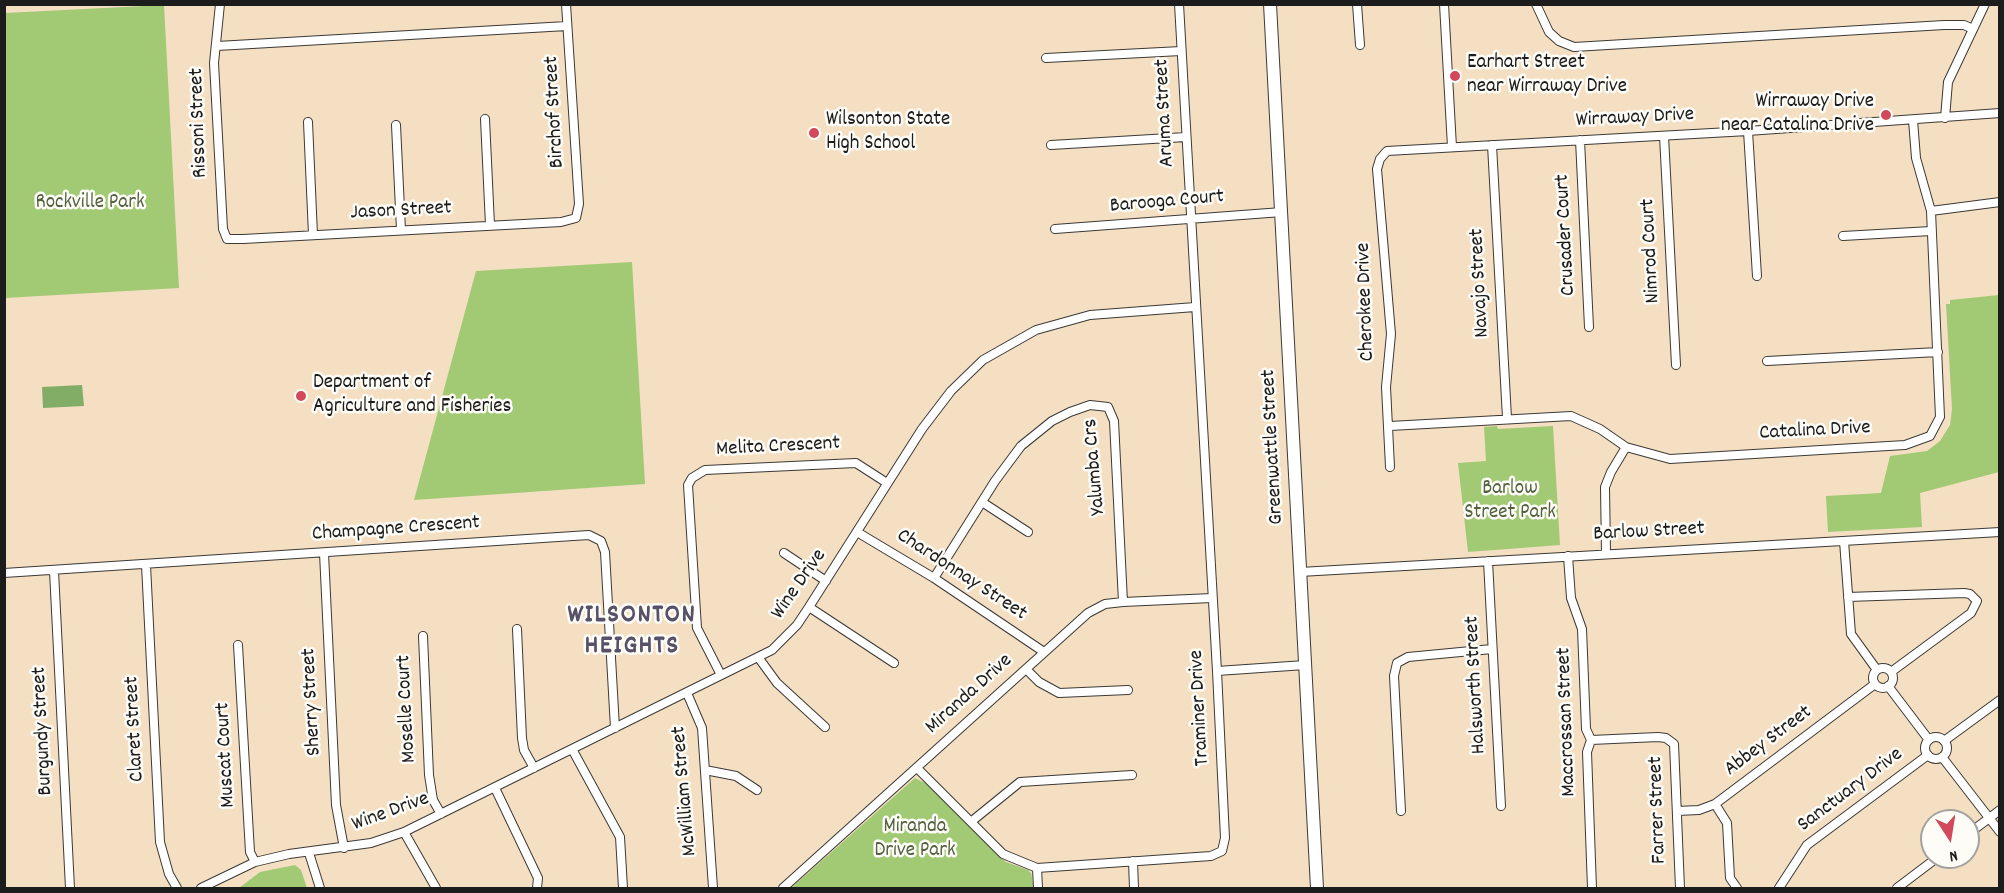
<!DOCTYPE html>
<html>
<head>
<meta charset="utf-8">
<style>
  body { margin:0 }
  #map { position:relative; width:2004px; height:893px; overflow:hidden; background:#f4dfc3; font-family:Dekko,sans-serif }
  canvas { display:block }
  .frame { position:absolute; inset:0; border:6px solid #1c1c1c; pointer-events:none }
  .north { position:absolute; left:1920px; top:809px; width:60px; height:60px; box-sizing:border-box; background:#fdfcf7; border:2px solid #a3a29f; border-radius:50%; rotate:168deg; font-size:16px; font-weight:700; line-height:24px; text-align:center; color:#1c1c1c }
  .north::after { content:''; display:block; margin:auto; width:21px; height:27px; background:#d1495b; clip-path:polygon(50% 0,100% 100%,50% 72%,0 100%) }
</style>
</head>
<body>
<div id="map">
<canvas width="2004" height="893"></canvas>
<div class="frame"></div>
<div class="north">N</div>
</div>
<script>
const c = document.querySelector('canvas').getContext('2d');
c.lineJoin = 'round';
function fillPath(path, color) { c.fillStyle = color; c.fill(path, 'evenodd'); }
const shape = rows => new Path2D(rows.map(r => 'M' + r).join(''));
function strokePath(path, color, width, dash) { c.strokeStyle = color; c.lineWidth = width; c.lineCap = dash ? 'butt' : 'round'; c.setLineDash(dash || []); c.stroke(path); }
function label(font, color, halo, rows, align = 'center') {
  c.font = font + ' Dekko,sans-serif'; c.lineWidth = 5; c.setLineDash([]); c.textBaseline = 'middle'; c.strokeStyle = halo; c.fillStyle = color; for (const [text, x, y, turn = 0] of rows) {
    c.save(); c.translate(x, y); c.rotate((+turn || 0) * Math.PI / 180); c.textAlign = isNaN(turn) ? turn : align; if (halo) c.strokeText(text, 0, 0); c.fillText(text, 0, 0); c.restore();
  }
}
const green = shape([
  [164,5,179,288,5,298,5,13],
  [632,262,645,484,414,500,476,271],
  [1999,295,1999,472,1920,493,1922,527,1828,532,1826,496,1881,493,1890,456,1927,451,1940,441,1950,425,1952,409,1946,304,1950,304,1950,300],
  [1497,426,1498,429,1553,426,1560,545,1468,552,1458,463,1486,461,1484,427],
  [915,778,927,784,1006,862,1028,870,1031,873,1034,888,791,888],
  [295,865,301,870,307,888,239,888,260,872]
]);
const forest = shape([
  [82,385,84,406,43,408,42,387]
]);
const minor = shape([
  [220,4,214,63,223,229,227,239,243,239,561,222,576,218,579,204,566,4],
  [1357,4,1360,45],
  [1444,4,1452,147],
  [1536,4,1549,32,1559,41,1574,47,1944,25,1964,25,1973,29],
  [217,46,567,26],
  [1046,58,1181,51],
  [1945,118,1948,82,1985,4],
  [485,119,490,225],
  [308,122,313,235],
  [396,125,401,230],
  [1748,131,1757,276],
  [1664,136,1676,365],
  [1580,140,1589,327],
  [1051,145,1186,137],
  [1492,145,1507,418],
  [1931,211,2000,202],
  [1055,229,1282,212],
  [1843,236,1931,231],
  [1767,361,1938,352],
  [1390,426,1571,416,1600,429,1626,447,1670,459,1905,445,1930,436,1940,417,1931,211,1916,158,1913,120],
  [1390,467,1386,387,1391,334,1377,169,1380,159,1387,151,1748,131,2000,113],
  [982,502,1028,532],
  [857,532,934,578,1044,652],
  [1844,541,1851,634,1877,670],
  [324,553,336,805,344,848],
  [784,553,826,581],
  [1606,553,1605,487,1611,472,1626,447],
  [1568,556,1571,598,1582,629,1586,729,1591,740,1587,752,1592,888],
  [1488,561,1501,806],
  [146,565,160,842,169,874,177,888],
  [54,571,70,888],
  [1300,572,2000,532],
  [4,573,589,535,601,541,605,552,615,728],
  [934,578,995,481,1021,446,1052,421,1070,412,1090,405,1108,407,1114,421,1123,602],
  [1848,597,1964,593,1970,594,1977,601,1971,613,1891,672],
  [809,607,894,663],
  [517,629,522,738,524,750,534,768],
  [423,636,429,775,433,800,441,814],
  [238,645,250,852,255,862],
  [758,657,777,683,825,727],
  '1873 678a10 10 0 1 1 20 0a10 10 0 1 1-20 0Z',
  [1026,669,1039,682,1059,693,1128,690],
  [1217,671,1305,665],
  [721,675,697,628,688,485,692,478,705,470,856,463,887,483],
  [1888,686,1929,740],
  [687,693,702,728,713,888],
  '1925 748a11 11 0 1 1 22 0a11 11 0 1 1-22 0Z',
  [1591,740,1658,737,1666,738,1674,744,1680,888],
  [1944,741,2000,700],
  [572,749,620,837,623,888],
  [1942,757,2000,832],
  [917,768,1003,854,1037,868,1211,856,1222,851,1225,838,1217,671,1179,4],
  [705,770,736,776,757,790],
  [495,788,538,878,537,888],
  [1715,804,1727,823,1730,878,1737,888],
  [1401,811,1394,676,1397,663,1408,657,1492,649],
  [1677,811,1699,810,1715,804,1875,684],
  [972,821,1020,782,1132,775],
  [404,832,436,888],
  [1968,834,2000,810],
  [309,853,320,888],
  [1133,861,1134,888],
  [1037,868,1038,888],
  [201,888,255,862,289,854,371,843,404,832,772,650,797,625,809,607,922,429,951,391,983,360,1036,330,1090,315,1195,307],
  [783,888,1088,613,1105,604,1123,602,1212,598],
  [1779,888,1807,845,1928,755],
  [1897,888,1938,857]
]);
const secondary = shape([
  [1270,4,1317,888]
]);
const markers = [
  [1455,76,6,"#d1495b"],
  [1886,115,6,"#d1495b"],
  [814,133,6,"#d1495b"],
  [301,396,6,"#d1495b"]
];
const poiNames = [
  ["Earhart Street",1467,64],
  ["near Wirraway Drive",1467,88],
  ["Wirraway Drive",1874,103,"right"],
  ["near Catalina Drive",1874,127,"right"],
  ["Wilsonton State",826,121],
  ["High School",826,145],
  ["Department of",313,384],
  ["Agriculture and Fisheries",313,408]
];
const streetNames = [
  ["Birchof Street",556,112,-93],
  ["Aruma Street",1166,113,-93],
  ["Wirraway Drive",1635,119,-3],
  ["Rissoni Street",200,123,-92],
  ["Barooga Court",1167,203,-5],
  ["Jason Street",401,212,-3],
  ["Crusader Court",1567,235,-93],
  ["Nimrod Court",1652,251,-93],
  ["Navajo Street",1481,283,-93],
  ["Cherokee Drive",1367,302,-92],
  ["Catalina Drive",1815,432,-3],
  ["Greenwattle Street",1274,447,-93],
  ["Melita Crescent",778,448,-3],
  ["Yalumba Crs",1096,467,-95],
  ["Champagne Crescent",396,530,-4],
  ["Barlow Street",1649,533,-3],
  ["Chardonnay Street",961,576,33],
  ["Wine Drive",800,585,-55],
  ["Halsworth Street",1477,685,-93],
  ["Miranda Drive",970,695,-42],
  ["Sherry Street",313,702,-93],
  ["Traminer Drive",1201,708,-93],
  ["Moselle Court",408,709,-93],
  ["Maccrossan Street",1568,722,-92],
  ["Claret Street",136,729,-93],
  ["Burgundy Street",44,731,-93],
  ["Abbey Street",1769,742,-37],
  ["Muscat Court",227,755,-93],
  ["McWilliam Street",686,791,-95],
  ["Sanctuary Drive",1851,791,-37],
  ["Farrer Street",1659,810,-92],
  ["Wine Drive",391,813,-20]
];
const parkNames = [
  ["Rockville Park",90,204],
  ["Barlow",1510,490],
  ["Street Park",1510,514],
  ["Miranda",915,828],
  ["Drive Park",915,852]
];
const districtNames = [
  ["WILSONTON",632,617],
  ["HEIGHTS",632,648]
];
fillPath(green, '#a2c974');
fillPath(forest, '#81ad66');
strokePath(minor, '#3c3935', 10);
strokePath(secondary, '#3c3935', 14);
strokePath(minor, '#fff', 8);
strokePath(secondary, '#fff', 12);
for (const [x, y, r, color] of markers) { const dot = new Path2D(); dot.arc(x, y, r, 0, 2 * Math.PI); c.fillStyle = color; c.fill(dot); strokePath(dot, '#fdfcf7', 2); }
label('21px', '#1c1c1c', '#fdfcf7', poiNames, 'left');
label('21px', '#1c1c1c', '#fdfcf7', streetNames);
label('21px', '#52613f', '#fdfcf7', parkNames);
c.letterSpacing = '1.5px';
label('bold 27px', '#575168', '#fdfcf7', districtNames);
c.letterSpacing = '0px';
</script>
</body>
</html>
